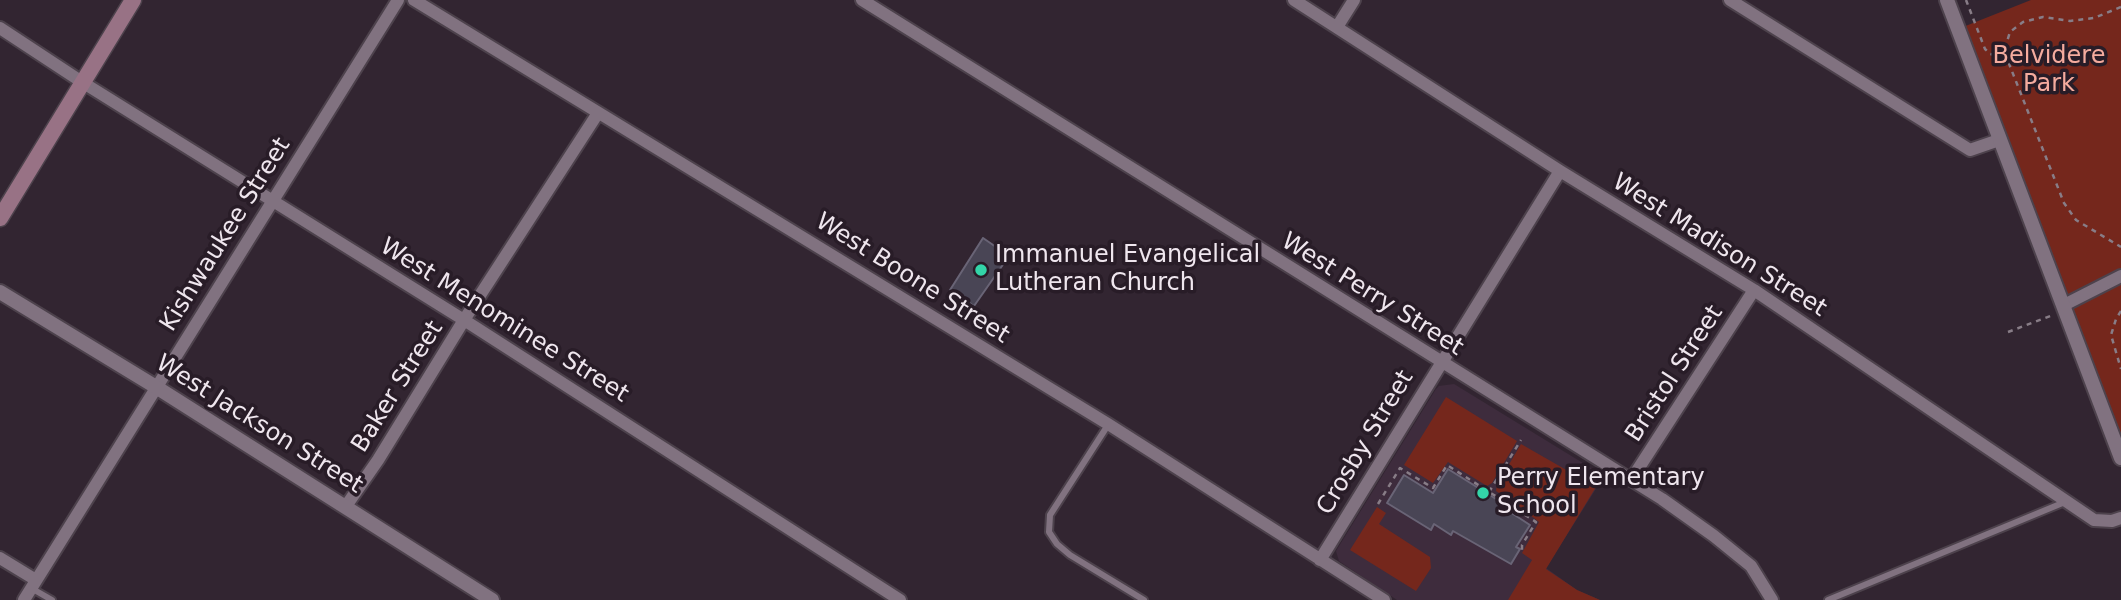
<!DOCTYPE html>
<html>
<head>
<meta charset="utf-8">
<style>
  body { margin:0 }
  canvas { display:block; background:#322531 }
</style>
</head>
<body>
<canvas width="2121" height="600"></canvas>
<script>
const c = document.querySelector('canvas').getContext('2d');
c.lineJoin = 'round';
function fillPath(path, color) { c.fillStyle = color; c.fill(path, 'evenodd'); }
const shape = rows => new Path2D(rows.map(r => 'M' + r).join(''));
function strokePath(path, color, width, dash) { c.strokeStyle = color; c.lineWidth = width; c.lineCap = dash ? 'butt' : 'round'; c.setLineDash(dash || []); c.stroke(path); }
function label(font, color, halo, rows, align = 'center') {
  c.font = font + ' "DejaVu Sans",sans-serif'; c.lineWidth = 7; c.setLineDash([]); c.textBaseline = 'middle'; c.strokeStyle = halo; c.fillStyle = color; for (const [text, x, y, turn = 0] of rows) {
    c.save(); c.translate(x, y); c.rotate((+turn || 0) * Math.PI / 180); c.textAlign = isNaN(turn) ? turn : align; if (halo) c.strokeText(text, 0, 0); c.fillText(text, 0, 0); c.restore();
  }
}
const built = shape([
  [1454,384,1604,476,1546,568,1577,590,1600,600,1397,600,1339,561,1336,551,1436,389,1439,386]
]);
const green = shape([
  [2031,0,2121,0,2121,460,1958,29],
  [1446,397,1517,441,1492,483,1487,486,1448,462,1433,483,1404,465],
  [1521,444,1596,487,1546,569,1577,590,1600,600,1508,600,1532,560,1522,553,1539,522,1516,504,1496,491,1497,485],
  [1377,507,1386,513,1379,524,1430,557,1431,568,1416,591,1350,550]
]);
const building = shape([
  [983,238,1009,256,974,306,950,290,983,238],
  [1448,469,1512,509,1510,512,1530,525,1516,547,1520,549,1511,564,1453,531,1451,535,1434,524,1431,530,1387,503,1404,475,1433,493,1448,469]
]);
const path = shape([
  [1966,0,1985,49,1990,54,2006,57],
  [2121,7,2094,18,2070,21,2043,17,2023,22,2010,32,2004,51,2064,203,2076,220,2121,247],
  [2121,311,2116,319,2111,335,2121,369],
  [2008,332,2053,315],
  [1489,492,1521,440],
  [1378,504,1400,468,1433,488,1447,465,1536,522,1522,545,1522,553]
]);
const service = shape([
  [1108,425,1050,515,1049,532,1057,544,1070,555,1144,600],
  [31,588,52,600],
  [1828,600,2065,502]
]);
const minor = shape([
  [414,0,1108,424,1384,600],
  [862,0,1662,499,1714,536,1751,566,1772,600],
  [1294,0,1560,171,1754,290,2094,520,2112,521,2121,518],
  [1730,0,1970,150,1999,140],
  [1337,27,1354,0],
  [0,28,82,82,464,320,900,600],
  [2064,305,2121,276],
  [1631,480,1754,290],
  [346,506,378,460,464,320,598,113],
  [0,558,36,580],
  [1320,560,1560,171],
  [24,600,398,0]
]);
const tertiary = shape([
  [1947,0,2121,458],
  [0,292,156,387,492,600]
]);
const secondary = shape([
  [0,218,133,0]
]);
const markers = [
  [981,270,7,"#33d4a8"],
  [1483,493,7,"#33d4a8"]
];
const parkNames = [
  ["Belvidere",2049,57],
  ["Park",2049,85]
];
const streetNames = [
  ["Kishwaukee Street",226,235,-58],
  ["West Madison Street",1719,246,32],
  ["West Boone Street",912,279,32],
  ["West Perry Street",1372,295,32],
  ["West Menominee Street",504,321,32],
  ["Bristol Street",1675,374,-57],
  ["Baker Street",398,387,-58],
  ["West Jackson Street",259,425,32],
  ["Crosby Street",1366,443,-59]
];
const poiNames = [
  ["Immanuel Evangelical",995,256],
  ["Lutheran Church",995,284],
  ["Perry Elementary",1497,479],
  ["School",1497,507]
];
fillPath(built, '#3e2c3d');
fillPath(green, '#75271c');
fillPath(building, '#494555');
strokePath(building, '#696476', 2);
strokePath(service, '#4d424c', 10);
strokePath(minor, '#4d424c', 16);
strokePath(tertiary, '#4d424c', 18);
strokePath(secondary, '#4d424c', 19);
strokePath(path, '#887d87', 2.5, [5, 5]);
strokePath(service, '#817280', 6);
strokePath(minor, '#817280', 12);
strokePath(tertiary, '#817280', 14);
strokePath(secondary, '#987285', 16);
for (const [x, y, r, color] of markers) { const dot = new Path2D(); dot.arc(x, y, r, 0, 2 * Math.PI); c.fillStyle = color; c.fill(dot); strokePath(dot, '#281c27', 2.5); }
label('24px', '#f5ab9e', '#281c27', parkNames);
label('24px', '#efe6ee', '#281c27', streetNames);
label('24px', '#efe6ee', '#281c27', poiNames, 'left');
</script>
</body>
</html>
